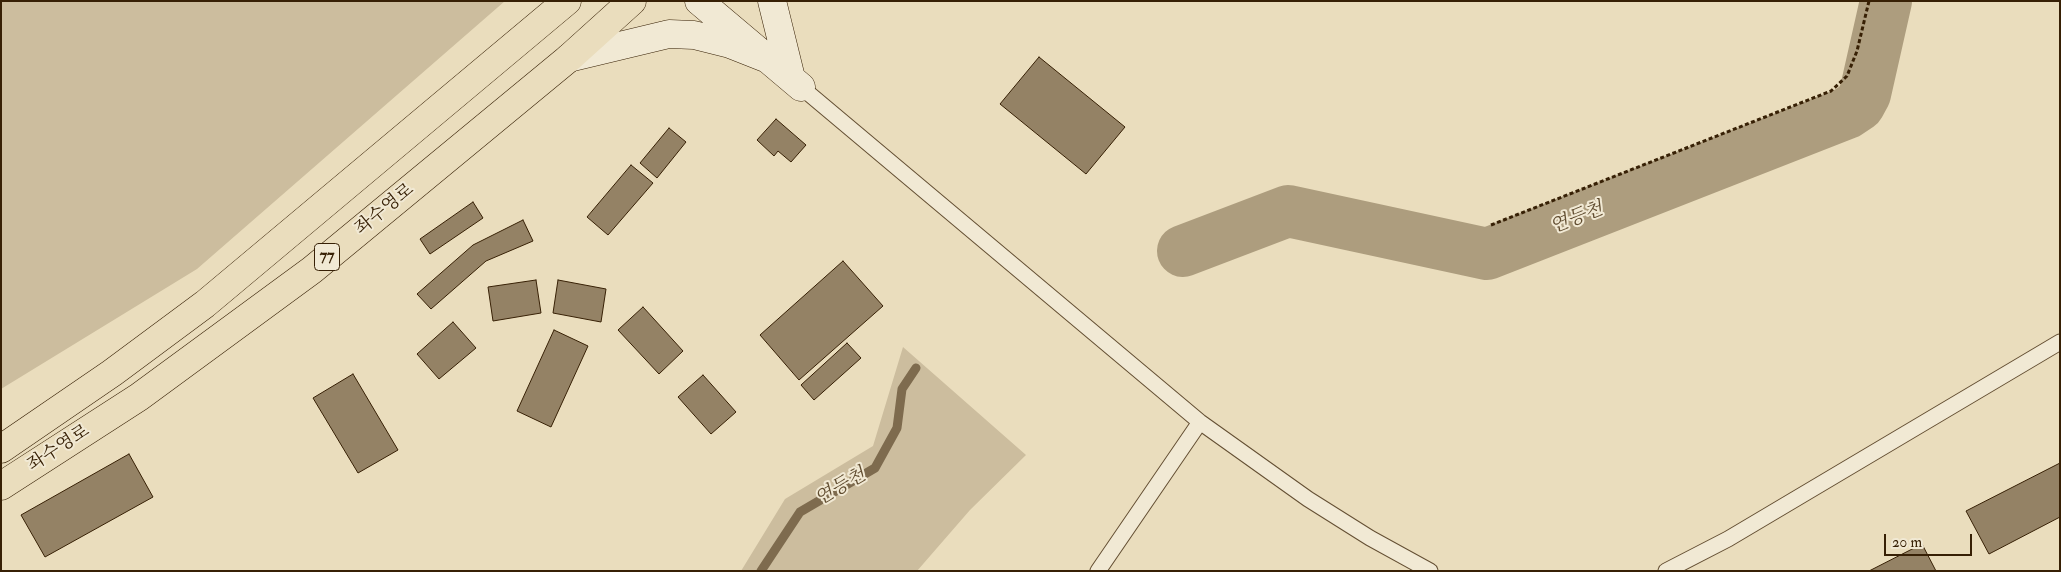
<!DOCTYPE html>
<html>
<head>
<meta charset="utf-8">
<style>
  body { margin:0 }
  #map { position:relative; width:2061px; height:572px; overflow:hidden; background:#eaddbd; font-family:"IM FELL Double Pica",serif }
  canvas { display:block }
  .frame { position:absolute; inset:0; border:2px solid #372005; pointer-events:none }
  .scale { position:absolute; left:1884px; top:534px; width:88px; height:22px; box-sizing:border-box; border:2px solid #372005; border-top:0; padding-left:6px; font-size:15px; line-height:18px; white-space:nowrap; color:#372005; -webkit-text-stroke:4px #f1e9d4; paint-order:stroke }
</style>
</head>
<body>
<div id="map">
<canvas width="2061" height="572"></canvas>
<div class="frame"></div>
<div class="scale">20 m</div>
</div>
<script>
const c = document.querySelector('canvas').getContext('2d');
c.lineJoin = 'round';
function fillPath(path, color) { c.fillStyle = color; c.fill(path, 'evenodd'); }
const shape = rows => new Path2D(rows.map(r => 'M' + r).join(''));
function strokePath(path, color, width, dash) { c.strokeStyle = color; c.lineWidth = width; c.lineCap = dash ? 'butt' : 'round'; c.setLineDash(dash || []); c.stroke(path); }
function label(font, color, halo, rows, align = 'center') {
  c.font = font + ' "IM FELL Double Pica","Noto Serif KR",serif'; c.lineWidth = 4; c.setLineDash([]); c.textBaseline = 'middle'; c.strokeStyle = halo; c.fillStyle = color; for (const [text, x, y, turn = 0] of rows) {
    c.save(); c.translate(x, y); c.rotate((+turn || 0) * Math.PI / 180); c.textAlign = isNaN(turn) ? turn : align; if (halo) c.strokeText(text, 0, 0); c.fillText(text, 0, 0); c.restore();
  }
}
const green = shape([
  [1,1,505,1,197,269,1,389],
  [903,347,1026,455,970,510,917,571,741,571,785,499,873,446]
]);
const stream = shape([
  [761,571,800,512,875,468,897,428,902,389,916,368]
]);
const river = shape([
  [1183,251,1288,211,1487,254,1847,113,1859,105,1865,94,1886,1]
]);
const building = shape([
  [1039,57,1125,127,1086,174,1000,104,1039,57],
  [776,119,806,145,791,162,778,151,774,156,757,140,776,119],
  [669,128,686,142,657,178,640,163,669,128],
  [631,165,653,183,608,235,587,217,631,165],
  [473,202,483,218,430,254,420,239,473,202],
  [523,220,533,241,486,261,431,309,417,294,473,245,523,220],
  [843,261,883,306,799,380,760,335,843,261],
  [536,280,541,313,493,321,488,287,536,280],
  [558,280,606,289,601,322,553,313,558,280],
  [643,307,683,351,659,374,618,330,643,307],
  [453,322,476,348,439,379,417,354,453,322],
  [554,330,588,346,551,427,517,411,554,330],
  [847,343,861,358,814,400,801,385,847,343],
  [353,374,398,450,358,473,313,398,353,374],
  [703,375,736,412,711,434,678,397,703,375],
  [129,454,153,497,45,557,21,515,129,454],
  [2060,463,2060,517,1989,554,1966,511,2060,463],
  [1922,544,1936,571,1869,571,1922,544]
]);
const path = shape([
  [1491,225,1831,91,1847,76,1857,51,1869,1]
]);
const lane = shape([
  [801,87,1200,422,1308,499,1370,538,1430,571],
  [1098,571,1200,422],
  [1666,571,1728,539,2060,342]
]);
const secondary = shape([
  [699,1,801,87],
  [772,1,791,78],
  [569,58,669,34,694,35,730,44,768,59]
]);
const primary = shape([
  [1,449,112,373,205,304,567,1],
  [1,486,139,397,312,270,569,58,632,1]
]);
const shields = [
  [327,257,25]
];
const shieldNames = [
  ["77",327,257]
];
const streetNames = [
  ["좌수영로",385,210,-39],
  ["좌수영로",59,449,-33]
];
const waterNames = [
  ["연등천",1577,219,-21],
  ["연등천",841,488,-30]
];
fillPath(green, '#ccbd9e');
strokePath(stream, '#7e6b4e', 9);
strokePath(river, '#ad9d7e', 52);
fillPath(building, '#948265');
strokePath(building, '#372005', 1);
strokePath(lane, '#644f33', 17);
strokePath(secondary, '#372005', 29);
strokePath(primary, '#372005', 29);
strokePath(path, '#372005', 3, [4, 2.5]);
strokePath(lane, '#f1e9d4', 15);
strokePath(secondary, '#f1e9d4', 28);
strokePath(primary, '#eaddbd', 28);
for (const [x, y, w] of shields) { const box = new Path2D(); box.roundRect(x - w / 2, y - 13.5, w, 27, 4); c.fillStyle = '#f1e9d4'; c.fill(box); strokePath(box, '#372005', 1); }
label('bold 16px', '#372005', null, shieldNames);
label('18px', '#372005', '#f1e9d4', streetNames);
label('italic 19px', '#604c2f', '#f1e9d4', waterNames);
</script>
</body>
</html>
